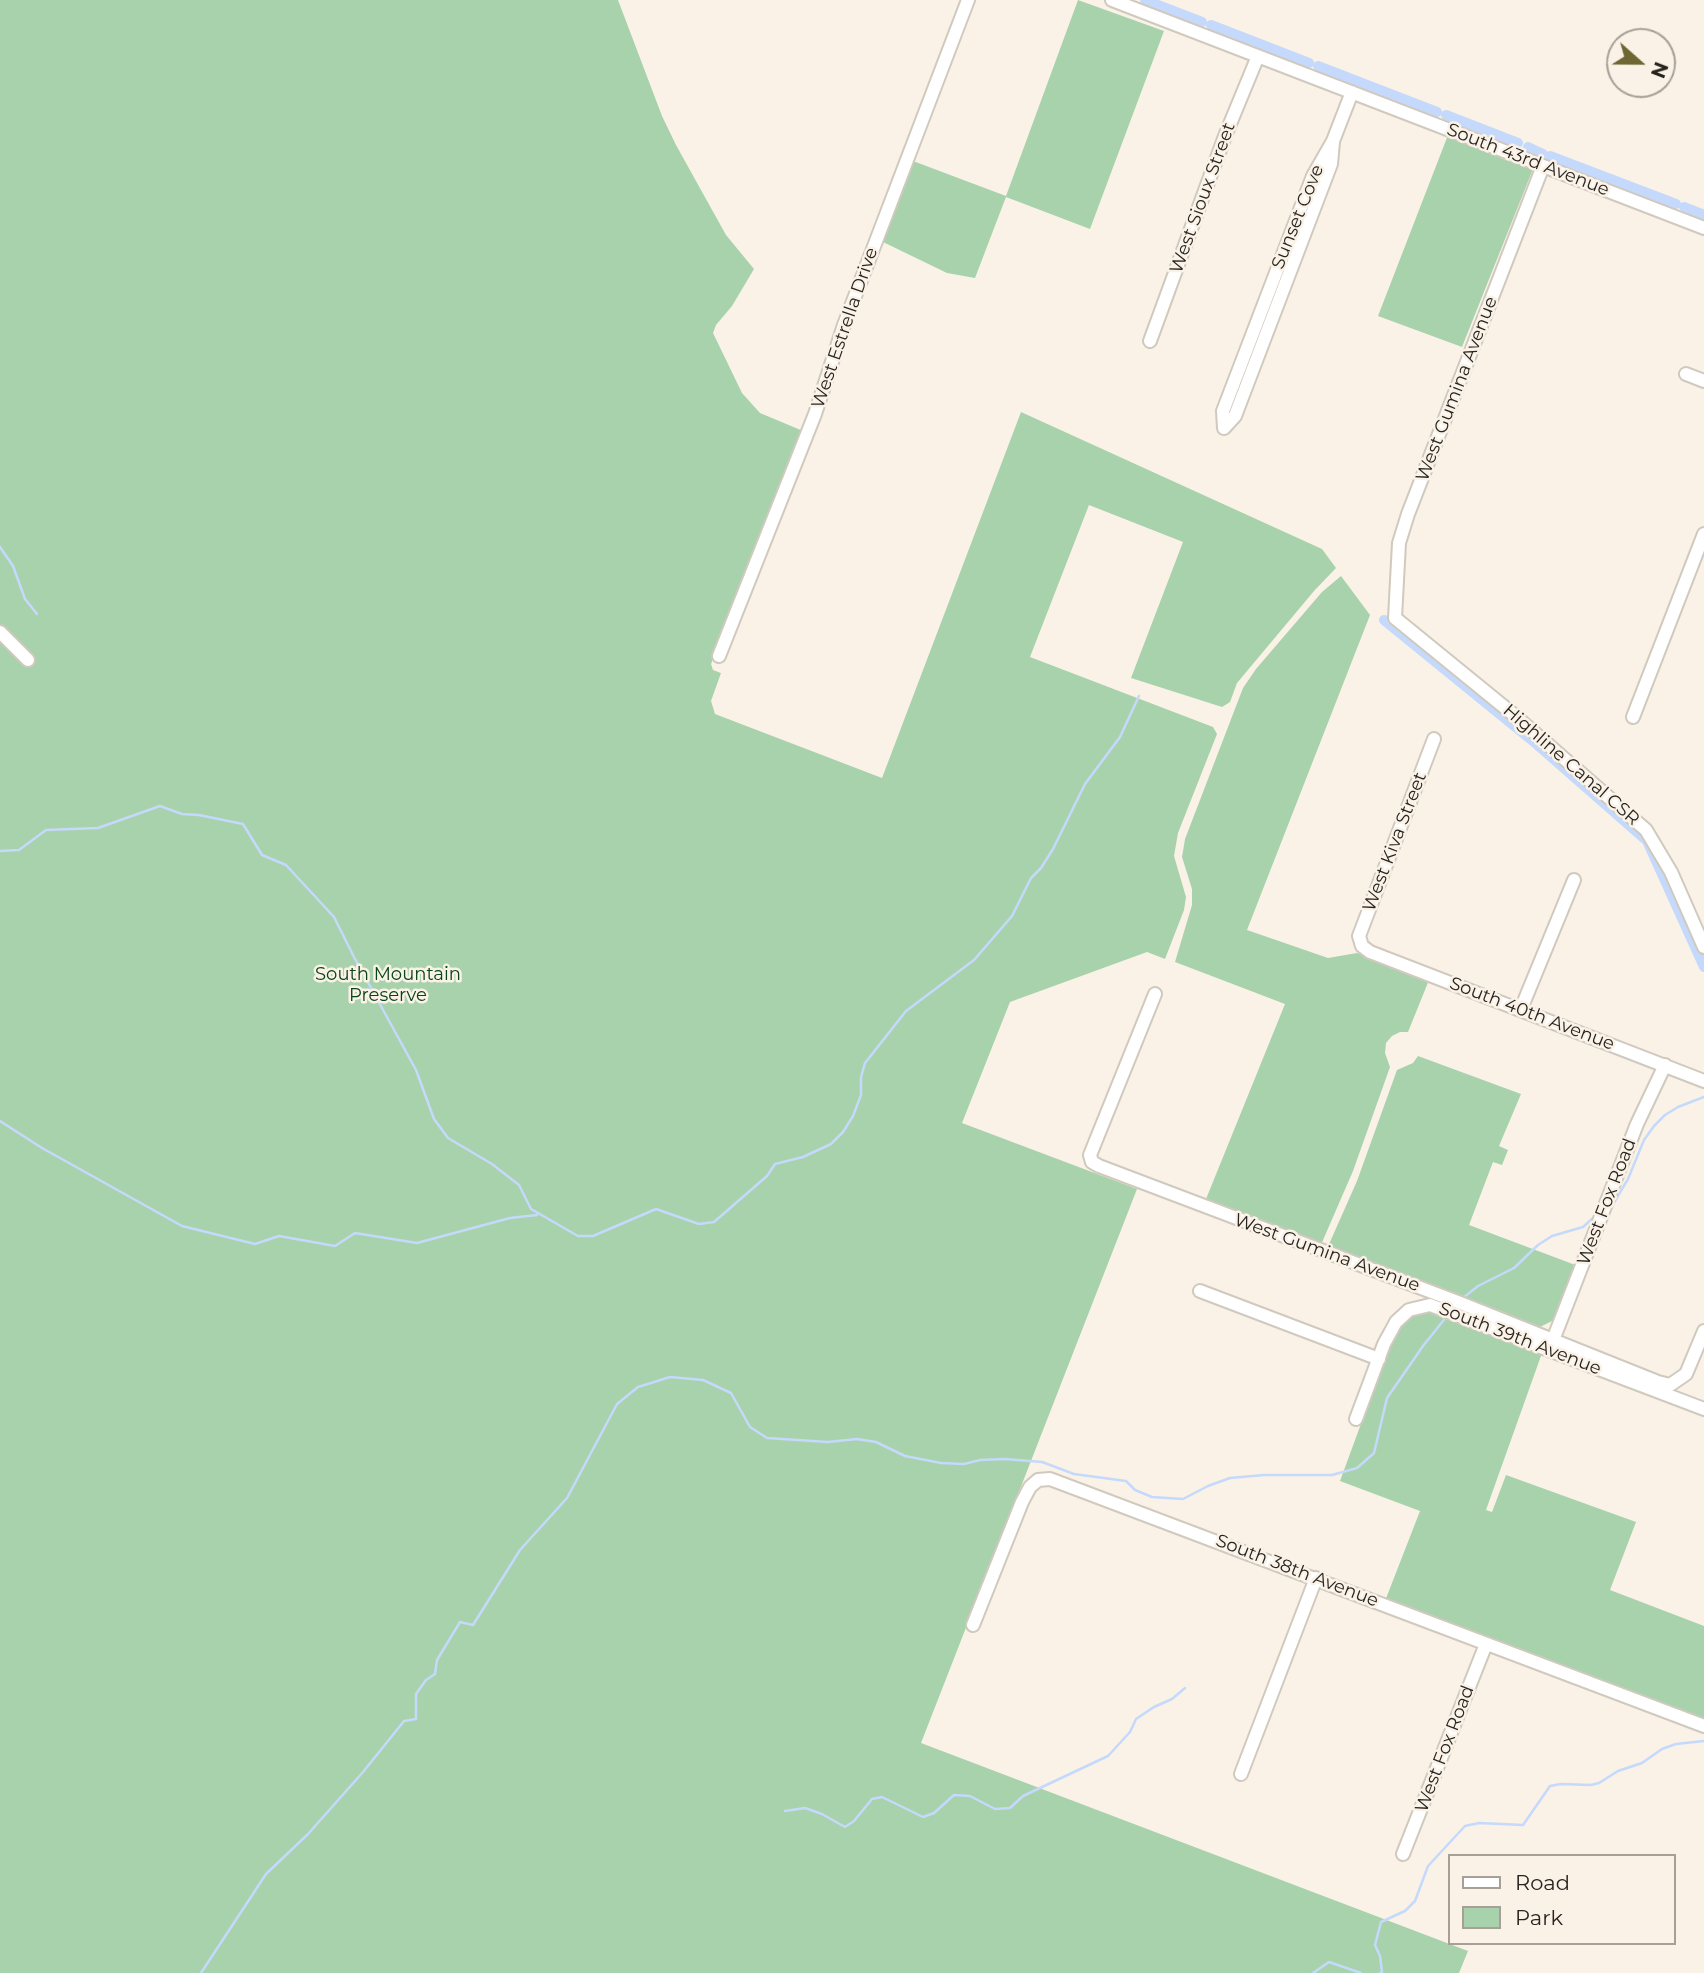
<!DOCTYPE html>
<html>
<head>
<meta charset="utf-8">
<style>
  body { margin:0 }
  #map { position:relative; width:1704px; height:1973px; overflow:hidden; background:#faf2e7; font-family:Montserrat,sans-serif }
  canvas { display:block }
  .legend { position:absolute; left:1448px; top:1854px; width:228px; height:91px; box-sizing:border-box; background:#faf2e7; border:2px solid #a6a097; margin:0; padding:9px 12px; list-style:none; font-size:21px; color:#272420 }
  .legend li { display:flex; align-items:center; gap:14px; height:35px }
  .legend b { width:35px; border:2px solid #a6a097 }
  .north { position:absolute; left:1606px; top:28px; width:70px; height:70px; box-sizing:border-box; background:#faf2e7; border:2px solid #a6a097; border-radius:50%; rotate:111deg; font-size:19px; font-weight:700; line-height:28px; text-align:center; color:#272420 }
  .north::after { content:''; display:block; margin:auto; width:24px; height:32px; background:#6e6633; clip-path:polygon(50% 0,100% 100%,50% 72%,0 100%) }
</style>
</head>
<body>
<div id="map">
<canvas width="1704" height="1973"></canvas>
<ul class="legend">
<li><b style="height:9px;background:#fff"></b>Road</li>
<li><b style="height:19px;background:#a8d2ac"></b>Park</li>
</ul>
<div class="north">N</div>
</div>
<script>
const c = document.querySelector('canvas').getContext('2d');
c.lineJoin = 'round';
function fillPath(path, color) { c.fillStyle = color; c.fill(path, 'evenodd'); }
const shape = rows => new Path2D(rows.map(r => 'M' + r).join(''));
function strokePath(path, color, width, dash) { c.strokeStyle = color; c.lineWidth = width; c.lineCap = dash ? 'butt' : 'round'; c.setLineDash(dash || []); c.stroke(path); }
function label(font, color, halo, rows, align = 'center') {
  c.font = font + ' Montserrat,sans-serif'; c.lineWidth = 5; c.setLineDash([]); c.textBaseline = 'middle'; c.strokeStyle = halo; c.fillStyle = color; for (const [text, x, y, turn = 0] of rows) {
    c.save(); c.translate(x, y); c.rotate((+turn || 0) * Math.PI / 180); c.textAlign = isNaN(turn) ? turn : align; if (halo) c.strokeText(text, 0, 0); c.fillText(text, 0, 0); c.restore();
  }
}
const green = shape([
  [0,0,618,0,662,116,676,145,726,235,754,269,732,306,716,325,713,333,742,393,760,413,803,431,711,664,713,670,721,673,711,701,715,714,882,778,1021,412,1322,549,1336,568,1314,591,1237,683,1230,702,1222,707,1131,678,1183,542,1089,505,1030,657,1213,727,1217,734,1178,833,1174,856,1186,897,1184,910,1165,959,1147,952,1010,1002,962,1123,1137,1189,921,1743,1468,1951,1459,1973,0,1973],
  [1078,0,1164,31,1090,229,1006,197,975,278,947,273,883,242,913,161,1006,196],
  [1448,135,1533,169,1462,347,1378,316],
  [1341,576,1370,615,1247,930,1328,958,1357,953,1429,980,1408,1032,1400,1032,1392,1036,1386,1043,1385,1053,1390,1067,1353,1171,1320,1247,1204,1204,1285,1004,1175,962,1192,905,1192,889,1182,857,1185,839,1243,688,1256,669,1322,592],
  [1418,1056,1521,1094,1499,1146,1508,1150,1502,1165,1493,1162,1469,1225,1578,1266,1558,1318,1538,1328,1326,1251,1357,1181,1397,1070,1413,1063],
  [1431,1311,1542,1353,1486,1510,1492,1512,1506,1475,1636,1522,1610,1590,1704,1626,1704,1719,1385,1601,1420,1511,1340,1481,1384,1361,1399,1328,1413,1316]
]);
const stream = shape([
  [0,547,13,566,25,599,37,614],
  [0,851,19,850,46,830,98,828,160,806,182,814,199,815,243,824,262,855,286,865,334,917,354,957,416,1070,434,1119,448,1138,492,1164,519,1185,531,1209,578,1236,593,1236,656,1209,699,1224,714,1222,767,1176,775,1164,803,1157,831,1144,843,1132,853,1116,861,1095,861,1077,865,1063,906,1011,974,960,1012,916,1031,878,1041,868,1053,849,1085,784,1120,737,1139,696],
  [0,1121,42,1148,182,1226,255,1244,279,1236,335,1246,355,1233,417,1243,510,1218,537,1215],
  [1609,1211,1628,1179,1644,1140,1654,1126,1665,1115,1678,1107,1704,1097],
  [1463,1298,1478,1286,1514,1268,1538,1245,1552,1236,1583,1227,1593,1218],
  [785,1811,805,1808,822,1814,845,1827,854,1821,872,1799,882,1797,923,1817,934,1813,954,1795,970,1796,995,1809,1010,1808,1023,1796,1108,1756,1130,1732,1136,1719,1154,1707,1172,1699,1185,1688],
  [201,1973,266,1874,308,1834,363,1772,404,1721,416,1719,416,1694,426,1680,435,1674,437,1660,460,1622,473,1625,520,1550,567,1498,617,1404,638,1387,670,1377,703,1380,731,1393,750,1427,767,1438,828,1442,857,1439,876,1442,905,1456,941,1463,964,1464,980,1460,1005,1459,1042,1462,1074,1474,1126,1481,1135,1490,1152,1497,1183,1499,1208,1486,1230,1478,1264,1475,1332,1475,1357,1468,1374,1453,1387,1398,1423,1346,1447,1316],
  [1313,1973,1329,1962,1361,1973],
  [1380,1973,1382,1972,1380,1956,1375,1945,1381,1922,1405,1911,1415,1901,1428,1866,1465,1826,1479,1823,1523,1825,1550,1786,1561,1784,1591,1785,1599,1783,1618,1771,1642,1763,1662,1749,1676,1744,1704,1741]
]);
const canal = shape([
  [1145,0,1202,22],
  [1211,25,1309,63],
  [1318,66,1437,112],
  [1446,115,1518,143],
  [1528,147,1543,154],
  [1550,156,1676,204],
  [1684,207,1704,215],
  [1384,620,1534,742,1647,841,1704,967]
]);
const street = shape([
  [1112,0,1704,228],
  [1543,166,1408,514,1399,543,1395,618,1514,715,1646,830,1671,872,1704,947],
  [1150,341,1225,136,1258,56],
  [1686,374,1704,381],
  [1224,428,1223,411,1313,176,1333,141,1352,92],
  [1224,428,1235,416,1331,164,1333,142],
  [0,632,28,660],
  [719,656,815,414,844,325,968,0],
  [1633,717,1704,534],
  [1434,739,1359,936,1362,946,1370,952,1704,1081],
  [1155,994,1090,1155,1092,1162,1099,1166,1458,1302,1658,1382,1670,1385,1686,1374,1704,1331],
  [1521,1009,1574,880],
  [1200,1291,1379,1359],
  [1553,1340,1637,1124,1665,1065],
  [1356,1419,1384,1344,1396,1322,1409,1310,1430,1305,1704,1409],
  [973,1625,1022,1502,1030,1487,1038,1480,1050,1479,1704,1726],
  [1241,1774,1316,1578],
  [1403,1854,1486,1644]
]);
const streetNames = [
  ["South 43rd Avenue",1528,160,21],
  ["West Sioux Street",1203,198,-70],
  ["Sunset Cove",1298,217,-68],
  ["West Estrella Drive",845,328,-71],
  ["West Gumina Avenue",1457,389,-69],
  ["Highline Canal CSR",1571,765,41],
  ["West Kiva Street",1395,842,-69],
  ["South 40th Avenue",1532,1014,21],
  ["West Fox Road",1607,1202,-69],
  ["West Gumina Avenue",1327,1253,20],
  ["South 39th Avenue",1520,1339,21],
  ["South 38th Avenue",1297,1571,21],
  ["West Fox Road",1445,1749,-69]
];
const parkNames = [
  ["South Mountain",388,975],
  ["Preserve",388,996]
];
fillPath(green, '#a8d2ac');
strokePath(stream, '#c4d9fb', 2.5);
strokePath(canal, '#c4d9fb', 10);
strokePath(street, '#d0c9be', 16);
strokePath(street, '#fff', 12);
label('18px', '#272420', '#faf2e7', streetNames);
label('18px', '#084417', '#faf2e7', parkNames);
</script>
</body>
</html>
